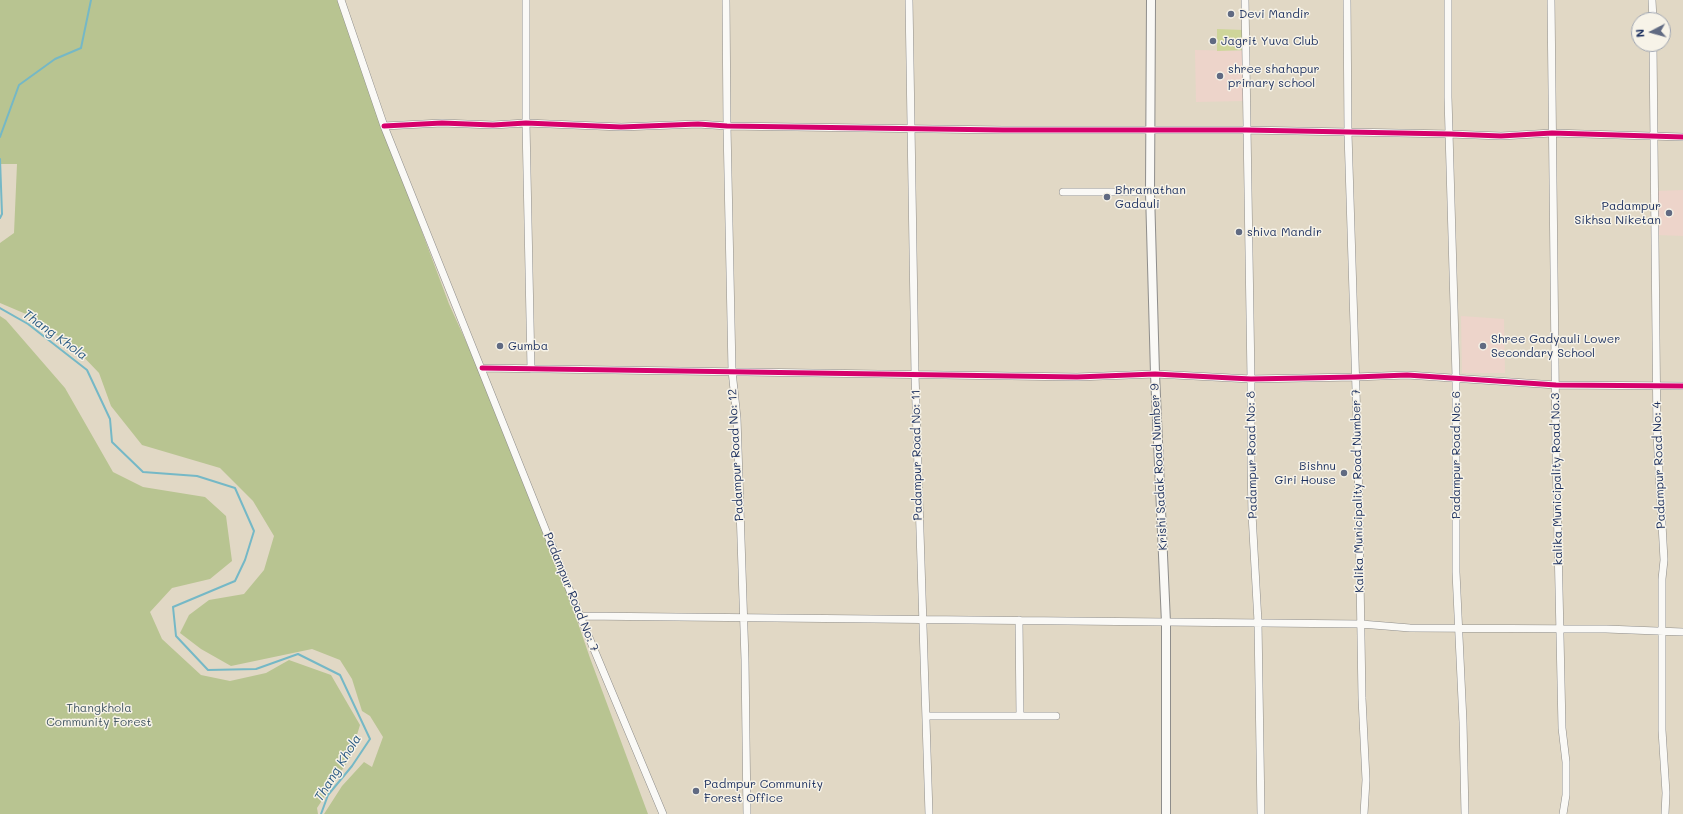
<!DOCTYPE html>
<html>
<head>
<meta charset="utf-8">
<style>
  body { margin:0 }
  #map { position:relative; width:1683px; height:814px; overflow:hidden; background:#e1d8c5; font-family:Mali,sans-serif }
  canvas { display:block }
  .north { position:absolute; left:1631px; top:12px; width:40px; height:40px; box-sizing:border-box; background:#f7f3e8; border:1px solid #9fa5b1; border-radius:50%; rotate:264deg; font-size:11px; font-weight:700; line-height:16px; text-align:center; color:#1b2f5e }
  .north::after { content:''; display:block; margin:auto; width:14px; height:18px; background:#606a82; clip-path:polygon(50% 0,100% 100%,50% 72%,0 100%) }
</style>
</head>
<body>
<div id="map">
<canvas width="1683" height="814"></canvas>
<div class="north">N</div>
</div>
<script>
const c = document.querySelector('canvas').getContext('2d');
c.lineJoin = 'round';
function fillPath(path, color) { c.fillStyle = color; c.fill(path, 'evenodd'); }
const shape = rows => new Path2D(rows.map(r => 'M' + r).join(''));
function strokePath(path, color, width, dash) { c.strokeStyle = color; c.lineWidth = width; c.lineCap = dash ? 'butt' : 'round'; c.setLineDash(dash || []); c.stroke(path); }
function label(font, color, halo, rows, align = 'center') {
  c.font = font + ' Mali,sans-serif'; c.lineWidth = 3; c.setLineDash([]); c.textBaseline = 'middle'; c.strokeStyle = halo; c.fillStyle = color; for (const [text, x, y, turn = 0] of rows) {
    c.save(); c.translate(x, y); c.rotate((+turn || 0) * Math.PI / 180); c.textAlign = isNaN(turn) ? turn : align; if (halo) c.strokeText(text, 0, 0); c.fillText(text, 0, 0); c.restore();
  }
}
const built = shape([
  [1195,50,1244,51,1245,101,1196,102],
  [1683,190,1683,236,1656,235,1656,191],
  [1461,316,1504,319,1505,373,1462,373]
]);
const green = shape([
  [1217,29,1244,30,1244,50,1217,51]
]);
const forest = shape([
  [0,0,340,0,378,114,449,304,528,478,590,658,648,814,324,814,342,786,364,762,372,767,383,737,370,716,362,711,352,679,340,660,312,649,231,666,201,649,180,633,189,615,209,600,244,594,264,570,274,536,253,501,220,468,142,445,111,406,99,373,77,350,33,317,0,303,0,243,14,233,17,164,0,164],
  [0,316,6,320,65,388,113,472,143,487,205,497,226,516,232,561,210,579,172,588,150,612,162,639,201,675,230,681,266,673,289,660,331,675,360,725,350,758,317,808,318,814,0,814]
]);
const stream = shape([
  [0,137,19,85,55,59,81,48,91,0],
  [0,159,2,214,0,218],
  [0,308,28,324,87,370,110,419,112,442,143,472,197,476,235,488,254,531,245,560,235,581,173,607,176,636,208,670,256,669,298,654,340,675,370,739,352,766,328,795,321,814]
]);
const minor = shape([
  [341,0,384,126,580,616,663,814],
  [526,0,526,123,531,369],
  [726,0,727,126,732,371,737,418,745,660,747,814],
  [909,0,915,374,929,814],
  [1245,0,1251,379,1251,461,1252,514,1258,622,1261,814],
  [1347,0,1348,133,1358,455,1362,698,1366,780,1364,814],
  [1448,0,1448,97,1456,377,1456,572,1463,722,1465,814],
  [1551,0,1556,450,1562,728,1566,762,1566,795,1563,814],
  [1652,0,1653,20],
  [1653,44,1657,435,1664,560,1662,579,1662,730,1666,793,1665,814],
  [384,126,442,123,493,125,526,123,621,127,698,124,727,126,1003,130,1246,130,1450,134,1501,136,1552,133,1683,137],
  [1063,192,1150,192],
  [482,368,1077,377,1155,374,1251,379,1355,377,1407,375,1556,385,1683,386],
  [580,616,1361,624,1410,628,1606,629,1683,632],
  [1019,620,1020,716],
  [926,716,1056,716]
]);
const tertiary = shape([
  [1151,0,1150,192,1155,374,1166,623,1166,814]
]);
const cycleway = shape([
  [384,126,442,123,493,125,526,123,621,127,698,124,727,126,1003,130,1246,130,1450,134,1501,136,1552,133,1683,137],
  [482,368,1077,377,1155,374,1251,379,1355,377,1407,375,1556,385,1683,386]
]);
const markers = [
  [1231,14,4,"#606a82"],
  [1213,41,4,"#606a82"],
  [1220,76,4,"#606a82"],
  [1107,197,4,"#606a82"],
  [1669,213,4,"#606a82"],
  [1239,232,4,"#606a82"],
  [500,346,4,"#606a82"],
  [1483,346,4,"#606a82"],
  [1344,473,4,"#606a82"],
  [696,791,4,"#606a82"]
];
const poiNames = [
  ["Devi Mandir",1239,14],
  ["Jagrit Yuva Club",1221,41],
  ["shree shahapur",1228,69],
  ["primary school",1228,83],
  ["Bhramathan",1115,190],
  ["Gadauli",1115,204],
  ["Padampur",1661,206,"right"],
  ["Sikhsa Niketan",1661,220,"right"],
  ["shiva Mandir",1247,232],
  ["Shree Gadyauli Lower",1491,339],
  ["Secondary School",1491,353],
  ["Gumba",508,346],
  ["Bishnu",1336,466,"right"],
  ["Giri House",1336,480,"right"],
  ["Padmpur Community",704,784],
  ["Forest Office",704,798]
];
const streetNames = [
  ["Padampur Road No: 12",736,455,-93],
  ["Padampur Road No: 11",917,455,-91],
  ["Padampur Road No: 8",1252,455,-91],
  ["Padampur Road No: 6",1456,455,-90],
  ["Padampur Road No: 4",1659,465,-92],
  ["Krishi Sadak Road Number 9",1159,467,-93],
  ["kalika Municipality Road No.3",1557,479,-91],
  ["Kalika Municipality Road Number 7",1358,491,-91],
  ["Padampur Road No: 7",571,592,68]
];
const parkNames = [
  ["Thangkhola",99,708],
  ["Community Forest",99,722]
];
const waterNames = [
  ["Thang Khola",55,335,36],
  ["Thang Khola",338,768,-58]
];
fillPath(built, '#edd4ca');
fillPath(green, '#ced599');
fillPath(forest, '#b8c491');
strokePath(stream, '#75b8c6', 2);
strokePath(minor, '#8e8d8b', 8);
strokePath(tertiary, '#8e8d8b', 10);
strokePath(minor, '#faf9f6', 7);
strokePath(tertiary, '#faf9f6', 8);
strokePath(cycleway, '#d6006c', 5);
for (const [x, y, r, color] of markers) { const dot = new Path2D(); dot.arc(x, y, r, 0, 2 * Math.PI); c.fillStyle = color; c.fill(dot); strokePath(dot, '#f7f3e8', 1.5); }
label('12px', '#1b2f5e', '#f7f3e8', poiNames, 'left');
label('12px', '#1b2f5e', '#f7f3e8', streetNames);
label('12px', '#445864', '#f7f3e8', parkNames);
label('italic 13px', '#2a5a83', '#f7f3e8', waterNames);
</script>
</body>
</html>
